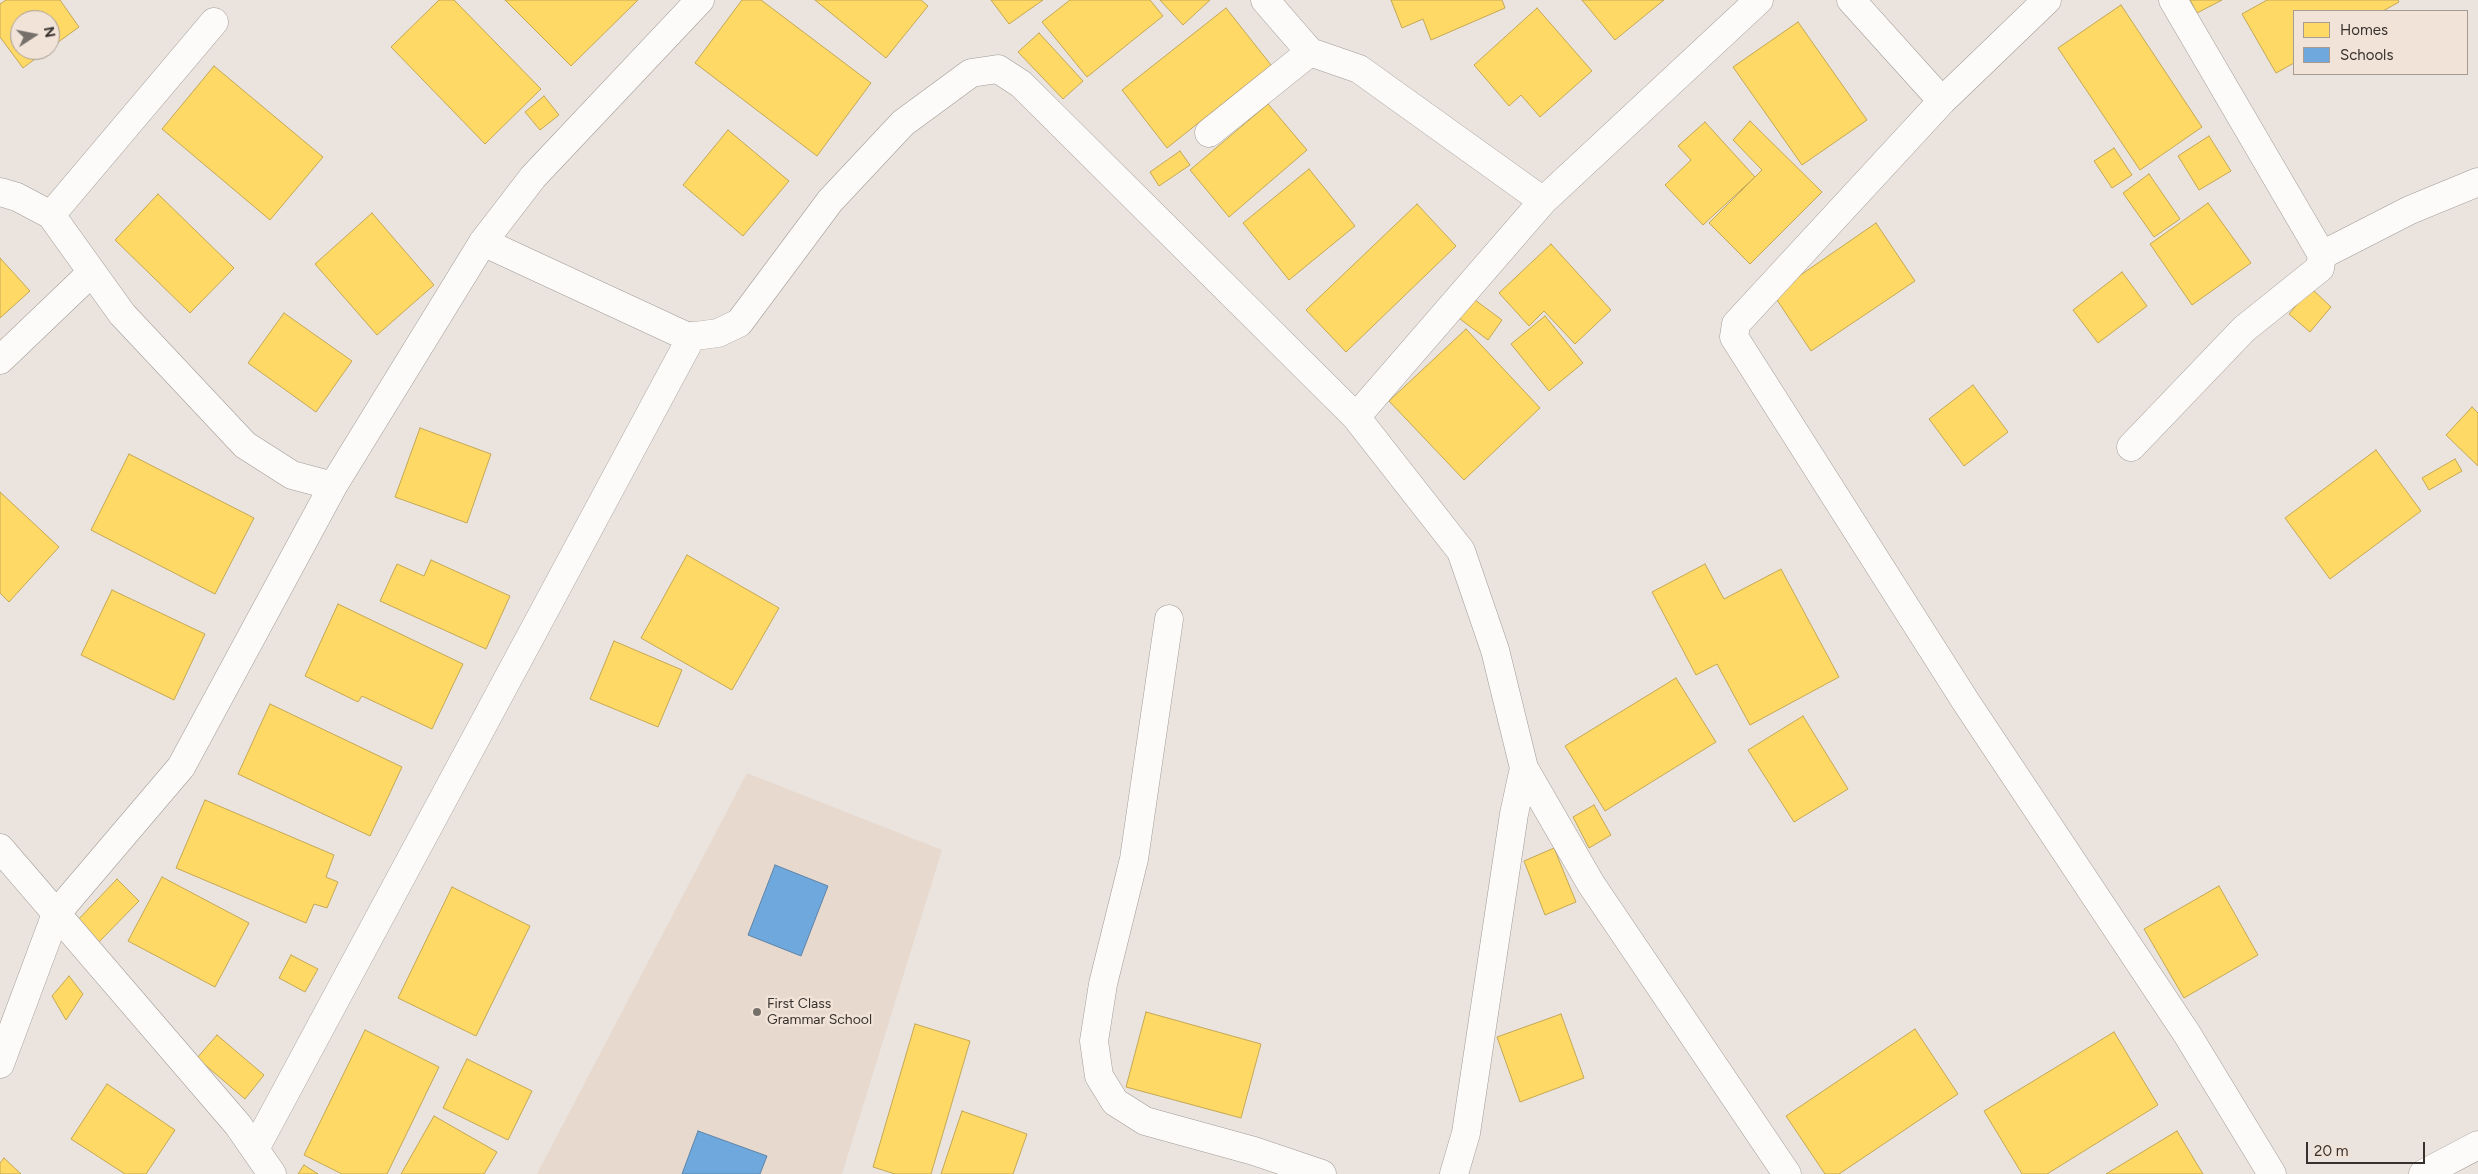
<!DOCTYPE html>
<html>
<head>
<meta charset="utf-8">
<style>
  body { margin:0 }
  #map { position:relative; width:2478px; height:1174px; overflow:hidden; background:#ebe4de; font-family:Figtree,sans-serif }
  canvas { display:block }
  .legend { position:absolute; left:2293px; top:10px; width:175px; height:65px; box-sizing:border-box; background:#f1e3d8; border:1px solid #a79c94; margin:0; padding:6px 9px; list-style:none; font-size:15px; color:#37312d }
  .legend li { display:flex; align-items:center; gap:10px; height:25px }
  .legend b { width:25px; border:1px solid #a79c94 }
  .north { position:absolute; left:10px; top:10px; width:50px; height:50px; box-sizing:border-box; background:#f1e3d8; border:1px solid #a79c94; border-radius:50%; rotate:79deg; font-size:14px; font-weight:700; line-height:20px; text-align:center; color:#37312d }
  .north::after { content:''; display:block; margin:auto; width:18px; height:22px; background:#76706b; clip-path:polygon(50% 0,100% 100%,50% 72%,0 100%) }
  .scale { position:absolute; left:2306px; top:1142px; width:119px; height:22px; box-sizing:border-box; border:2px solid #37312d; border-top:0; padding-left:6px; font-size:15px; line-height:18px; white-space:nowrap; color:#37312d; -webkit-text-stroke:4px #f1e3d8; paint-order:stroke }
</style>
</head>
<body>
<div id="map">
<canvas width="2478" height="1174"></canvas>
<ul class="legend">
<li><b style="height:14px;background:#ffd966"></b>Homes</li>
<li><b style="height:14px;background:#6fa8dc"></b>Schools</li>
</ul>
<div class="north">N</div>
<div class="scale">20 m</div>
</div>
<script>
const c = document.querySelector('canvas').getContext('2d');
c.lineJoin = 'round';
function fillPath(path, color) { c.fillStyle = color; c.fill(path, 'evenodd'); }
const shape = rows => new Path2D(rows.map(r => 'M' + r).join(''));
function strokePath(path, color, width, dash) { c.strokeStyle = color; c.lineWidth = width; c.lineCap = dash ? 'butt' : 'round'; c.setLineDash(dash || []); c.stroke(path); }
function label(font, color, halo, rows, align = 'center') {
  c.font = font + ' Figtree,sans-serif'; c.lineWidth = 5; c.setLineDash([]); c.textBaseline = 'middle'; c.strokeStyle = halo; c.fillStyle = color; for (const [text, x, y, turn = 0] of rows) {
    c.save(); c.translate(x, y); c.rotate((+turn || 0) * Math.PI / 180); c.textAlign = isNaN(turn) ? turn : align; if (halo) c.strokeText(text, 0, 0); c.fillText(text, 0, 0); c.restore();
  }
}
const built = shape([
  [747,773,942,850,842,1174,537,1174]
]);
const homes = shape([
  [6,0,60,0,79,27,50,48,50,20,20,20,20,50,47,50,23,68,0,37,0,4,6,0],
  [439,0,454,0,541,89,485,144,391,47,439,0],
  [505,0,638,0,571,66,505,0],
  [742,0,761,0,871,83,817,156,695,63,742,0],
  [815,0,921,0,928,6,886,58,815,0],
  [991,0,1043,0,1009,24,991,0],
  [1070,0,1150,0,1163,16,1087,77,1042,22,1070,0],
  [1160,0,1210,0,1183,25,1160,0],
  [1391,0,1502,0,1505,8,1431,40,1423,19,1402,28,1391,0],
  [1582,0,1664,0,1615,40,1582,0],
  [2190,0,2222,0,2197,13,2190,0],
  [2267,0,2398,0,2399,2,2383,11,2294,11,2294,63,2276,73,2242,14,2267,0],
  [2121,5,2202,127,2140,170,2058,48,2121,5],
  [1226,8,1271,65,1167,148,1122,90,1226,8],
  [1537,8,1592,71,1540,117,1521,95,1509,106,1474,65,1537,8],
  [1798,22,1867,120,1802,165,1733,67,1798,22],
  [1039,33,1083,81,1063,99,1018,52,1039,33],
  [214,66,323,157,270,220,162,129,214,66],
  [544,96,559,115,540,130,525,112,544,96],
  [1268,104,1307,150,1229,217,1190,170,1268,104],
  [1750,121,1822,192,1750,264,1709,223,1762,170,1733,140,1750,121],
  [1705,122,1755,177,1703,225,1665,185,1691,160,1678,146,1705,122],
  [728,130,789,181,743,236,683,185,728,130],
  [2209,136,2231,171,2199,190,2178,156,2209,136],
  [2114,148,2132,175,2112,188,2094,161,2114,148],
  [1180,151,1190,165,1159,186,1150,172,1180,151],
  [1309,169,1355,226,1289,280,1243,223,1309,169],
  [2149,174,2180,219,2154,237,2123,193,2149,174],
  [158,194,234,268,190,313,115,240,158,194],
  [2208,203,2251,263,2192,305,2150,244,2208,203],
  [1417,204,1456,246,1346,352,1306,310,1417,204],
  [372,213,434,285,377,335,315,264,372,213],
  [1876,223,1915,281,1811,351,1773,294,1876,223],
  [1551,244,1611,310,1575,344,1544,311,1529,326,1499,293,1551,244],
  [0,258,30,291,0,318,0,258],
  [2122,272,2147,306,2098,343,2073,310,2122,272],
  [2311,288,2331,307,2310,332,2289,314,2311,288],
  [1467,294,1502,320,1488,340,1452,313,1467,294],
  [284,313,352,361,316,412,248,363,284,313],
  [1545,316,1583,363,1549,391,1511,344,1545,316],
  [1466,329,1540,408,1464,480,1389,401,1466,329],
  [1973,385,2008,432,1964,466,1929,419,1973,385],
  [2472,407,2478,413,2478,466,2446,435,2472,407],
  [420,428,491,454,467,523,395,497,420,428],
  [2376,450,2421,511,2330,579,2285,518,2376,450],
  [129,454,254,518,215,594,91,530,129,454],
  [2455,459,2462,471,2429,490,2422,478,2455,459],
  [0,492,59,547,9,602,0,593,0,492],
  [687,555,779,608,732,690,641,638,687,555],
  [431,560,510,596,486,649,380,601,397,564,424,576,431,560],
  [1705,564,1724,599,1781,569,1839,677,1750,725,1717,664,1696,675,1652,592,1705,564],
  [112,590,205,634,174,700,81,655,112,590],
  [338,604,463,664,432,729,362,696,358,702,305,676,338,604],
  [614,641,682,670,658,727,590,699,614,641],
  [1676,678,1716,742,1605,811,1565,746,1676,678],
  [270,704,402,767,370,836,238,774,270,704],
  [1803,716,1848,789,1794,822,1748,750,1803,716],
  [205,800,334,855,326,877,338,882,327,908,314,904,306,923,176,868,205,800],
  [1594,805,1611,835,1589,848,1573,817,1594,805],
  [1554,848,1576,902,1545,915,1524,861,1554,848],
  [162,877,249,923,215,987,128,941,162,877],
  [117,879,139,901,97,944,75,923,117,879],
  [2219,886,2258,955,2184,998,2144,929,2219,886],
  [452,887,530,926,476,1036,398,998,452,887],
  [291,955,318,969,305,992,279,978,291,955],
  [69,976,83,994,66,1020,52,996,69,976],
  [1146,1012,1261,1044,1241,1118,1126,1087,1146,1012],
  [1561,1014,1584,1078,1520,1102,1497,1037,1561,1014],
  [915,1024,970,1041,931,1174,895,1174,873,1167,915,1024],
  [1915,1029,1958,1094,1839,1174,1825,1174,1786,1116,1915,1029],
  [365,1030,439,1067,387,1174,342,1174,304,1155,365,1030],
  [2114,1032,2158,1105,2047,1174,2022,1174,1984,1111,2114,1032],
  [217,1035,264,1075,245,1099,197,1058,217,1035],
  [467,1059,532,1091,508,1140,443,1108,467,1059],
  [107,1084,175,1130,146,1174,125,1174,71,1139,107,1084],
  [962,1111,1027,1134,1013,1174,941,1174,962,1111],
  [434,1116,497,1152,484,1174,401,1174,434,1116],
  [2177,1131,2203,1174,2106,1174,2177,1131],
  [4,1158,21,1174,0,1174,0,1163,4,1158],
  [304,1165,318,1174,298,1174,304,1165]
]);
const schools = shape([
  [775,865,828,886,801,956,748,935,775,865],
  [698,1131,767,1156,760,1174,682,1174,698,1131]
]);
const minor = shape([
  [1265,0,1310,52],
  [1851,0,1942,101],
  [2047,0,1942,101,1736,324,1734,337,1966,702,2187,1034,2272,1174],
  [1209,133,1310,52,1359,69,1543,201],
  [0,192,17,197,51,215,122,314,245,445,292,475,333,486],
  [51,215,214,22],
  [483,242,688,337,718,333,739,323,830,201,903,123,971,73,998,69,1021,84,1356,417,1461,551,1495,650,1524,768,1514,814,1466,1133,1454,1174],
  [2322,255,2410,210,2478,182],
  [0,360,91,273],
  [1356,417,1543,201,1759,0],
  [2131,447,2244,329,2320,268,2322,255,2173,0],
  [1169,619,1134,859,1103,984,1094,1041,1099,1076,1115,1102,1145,1121,1254,1151,1322,1174],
  [1524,768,1591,884,1787,1174],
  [0,848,238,1125,272,1174],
  [0,1064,56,914,181,767,333,486,483,242,533,177,700,0],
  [255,1149,692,336],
  [2423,1174,2478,1145]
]);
const markers = [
  [757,1012,5,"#76706b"]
];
const poiNames = [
  ["First Class",767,1004],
  ["Grammar School",767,1020]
];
fillPath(built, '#e7d9ce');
fillPath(homes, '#ffd966');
strokePath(homes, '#c3a755', 1);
fillPath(schools, '#6fa8dc');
strokePath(schools, '#5e84a8', 1);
strokePath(minor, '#a19b96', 29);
strokePath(minor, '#fcfbfa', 28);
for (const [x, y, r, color] of markers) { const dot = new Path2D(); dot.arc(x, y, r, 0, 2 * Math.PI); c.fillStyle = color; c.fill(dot); strokePath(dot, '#f1e3d8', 2); }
label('14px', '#37312d', '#f1e3d8', poiNames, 'left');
</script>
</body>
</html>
